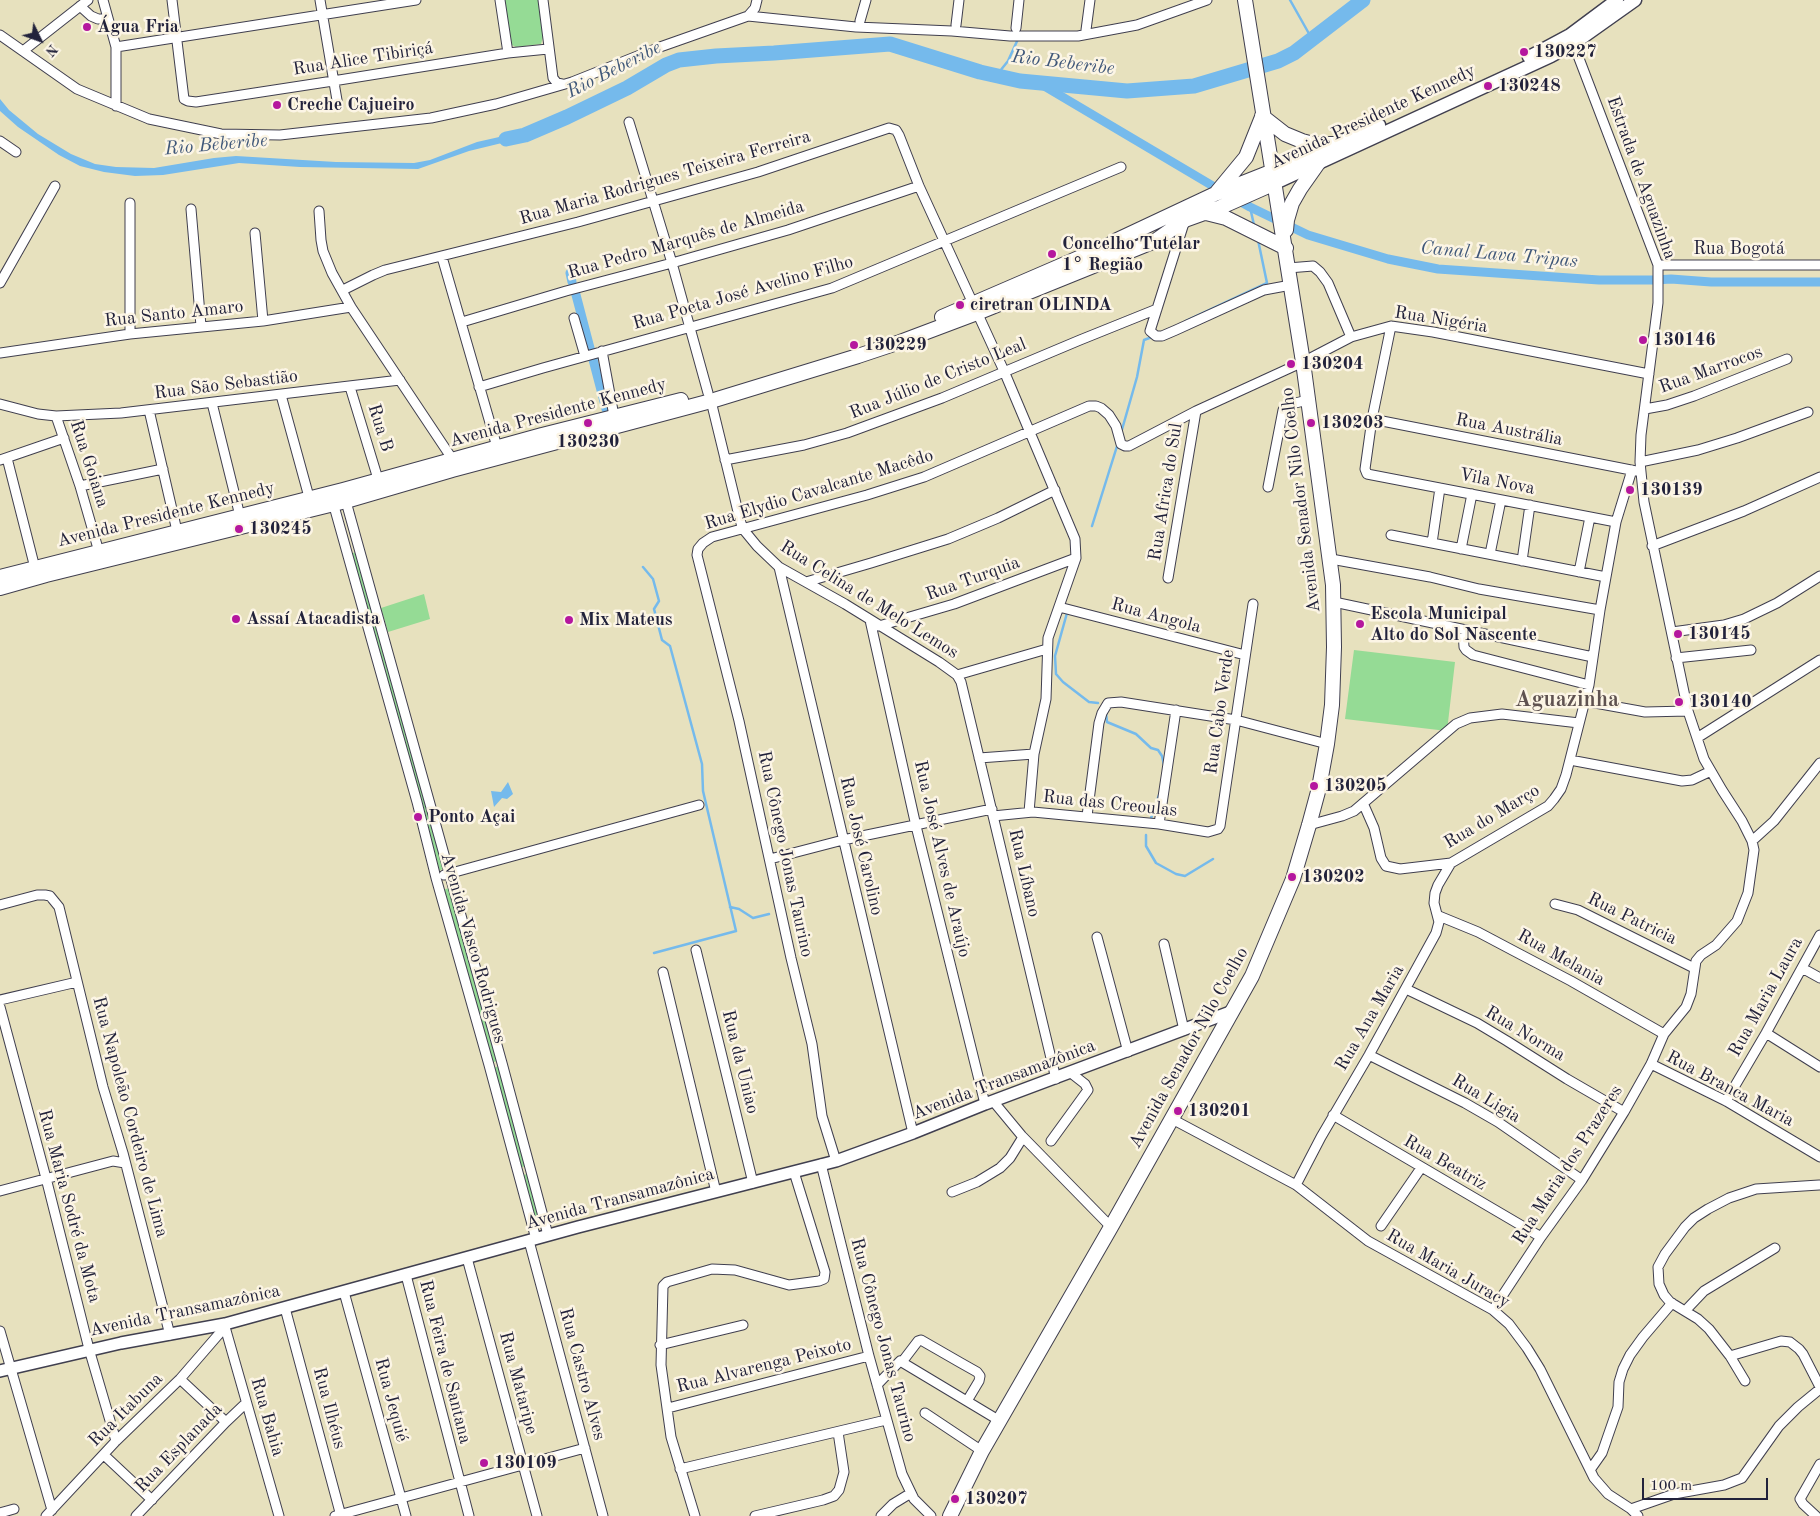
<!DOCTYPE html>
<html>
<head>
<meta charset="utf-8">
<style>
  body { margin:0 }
  #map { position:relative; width:1820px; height:1516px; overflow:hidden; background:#e7e1be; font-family:"Old Standard TT",serif }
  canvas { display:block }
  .north { position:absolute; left:15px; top:15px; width:50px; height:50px; -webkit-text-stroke:4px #fcf5e5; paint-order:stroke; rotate:132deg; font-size:14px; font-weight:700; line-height:20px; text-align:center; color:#22223b }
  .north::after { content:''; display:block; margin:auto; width:18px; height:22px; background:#22223b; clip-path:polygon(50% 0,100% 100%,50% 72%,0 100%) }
  .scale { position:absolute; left:1642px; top:1478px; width:126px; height:22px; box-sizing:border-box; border:2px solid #22223b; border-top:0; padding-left:6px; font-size:15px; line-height:18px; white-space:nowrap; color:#22223b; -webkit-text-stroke:4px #fcf5e5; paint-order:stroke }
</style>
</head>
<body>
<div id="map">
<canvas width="1820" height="1516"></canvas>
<div class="north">N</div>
<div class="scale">100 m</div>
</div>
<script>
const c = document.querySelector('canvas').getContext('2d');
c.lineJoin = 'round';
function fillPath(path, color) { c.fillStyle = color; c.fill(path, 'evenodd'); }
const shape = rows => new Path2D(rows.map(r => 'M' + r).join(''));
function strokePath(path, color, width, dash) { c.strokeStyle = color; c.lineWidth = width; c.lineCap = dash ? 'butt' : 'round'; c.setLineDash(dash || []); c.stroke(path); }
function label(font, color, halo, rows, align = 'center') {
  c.font = font + ' "Old Standard TT",serif'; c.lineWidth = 5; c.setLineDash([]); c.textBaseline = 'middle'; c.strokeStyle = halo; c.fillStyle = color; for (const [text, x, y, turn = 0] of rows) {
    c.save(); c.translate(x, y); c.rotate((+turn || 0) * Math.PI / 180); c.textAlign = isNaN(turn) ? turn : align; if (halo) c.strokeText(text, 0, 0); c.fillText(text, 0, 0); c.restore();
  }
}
const green = shape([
  [504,0,538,0,543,37,541,44,516,47,512,45],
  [356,552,443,869,438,871,350,554],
  [424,594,430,619,388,632,381,608],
  [1354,650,1455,662,1447,731,1345,719],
  [449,888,497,1061,491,1063,443,890],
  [499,1066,525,1166,520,1168,493,1068],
  [528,1174,542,1226,536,1227,522,1175]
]);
const water = shape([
  [0,99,9,110,38,134,71,154,95,164,116,167,154,168,214,158,236,156,336,162,414,163,430,160,477,142,508,135,524,132,525,139,506,142,469,151,418,169,300,167,239,163,163,175,135,176,104,172,80,166,59,155,18,127,0,111],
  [508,782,513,794,507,799,502,798,494,807,491,791,501,792]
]);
const stream = shape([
  [1290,0,1312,39],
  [996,76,1008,61,1018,39],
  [1250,207,1254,225],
  [1186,321,1267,283,1258,240],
  [1121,433,1137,377,1144,340,1152,337],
  [1092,526,1118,443],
  [643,567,653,579,659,601,654,609,662,640,670,646,702,764,703,791,736,931,654,953],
  [1067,613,1055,656,1056,674,1063,682,1089,702,1098,703],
  [1106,713,1107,722,1136,734,1151,748,1158,750,1162,756,1164,765],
  [1150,821,1159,795],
  [1146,835,1146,846,1156,863,1176,874,1185,876,1213,859],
  [730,907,739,909,753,918,769,914]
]);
const canal = shape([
  [1039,83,1223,192],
  [1234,198,1250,207,1308,235,1388,259,1438,269,1599,280,1656,280,1671,279,1711,282,1820,282],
  [570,273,572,282],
  [575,291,606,409]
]);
const river = shape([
  [506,139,525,135,567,117,627,88,666,65,679,60,716,56,774,53,890,44,980,72,1020,81,1127,91,1194,86,1278,61,1294,53,1363,0]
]);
const minor = shape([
  [103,0,116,47,116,106],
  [172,0,184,99,188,101,196,102,333,81,508,53,548,49],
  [320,0,338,106],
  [500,0,508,53],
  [543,0,553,78,557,83,562,84],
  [80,6,91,16,98,19,108,18],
  [748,16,856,27,952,31,1010,36,1078,36,1137,25,1207,0],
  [860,21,866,0],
  [956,25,959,0],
  [1016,28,1019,0],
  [1086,30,1090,0],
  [0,35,77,89,149,119,221,134,280,135,431,118,496,104,572,82,660,47,748,16,755,8,757,0],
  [116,47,416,0],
  [23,51,88,0],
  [629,122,672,263,708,393],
  [0,141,16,152],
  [191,209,201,326],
  [319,211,321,240,323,251,332,273,351,307,453,460],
  [1185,220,1150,331,1156,336,1162,336,1176,330,1264,290,1291,285],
  [255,233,263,321],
  [442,257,497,447],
  [1658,265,1820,265],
  [1288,268,1313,266,1320,272,1328,283,1351,337],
  [0,283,55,186],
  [343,290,373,275,385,270,578,222,715,184,758,172,883,130,889,128,896,130,899,135,919,186,1004,371,1075,539,1076,558,1048,638,1046,699,1034,754,1029,812],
  [574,318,585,356],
  [462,322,566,291,672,263,788,230,919,186],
  [1391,326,1372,419,1365,469,1367,474,1616,522],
  [130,334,130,203],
  [602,351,614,416],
  [0,353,130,334,263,321,351,307],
  [350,387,378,479],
  [479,387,543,368,832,288,1121,167],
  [281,395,309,497],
  [711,401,740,520,743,529,757,546,779,567,845,604,939,662,957,675,961,682,1056,1079],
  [212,403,240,516],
  [0,404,38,414,56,416,121,413,400,380],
  [1645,409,1667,405,1694,396,1787,359],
  [149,410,177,531],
  [56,416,80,486,99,552],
  [1372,419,1636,471],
  [7,458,35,568],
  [0,460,64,438],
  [725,460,804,445,847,433,942,398,1080,340,1157,309],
  [1640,462,1698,450,1737,438,1808,412],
  [80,486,163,469],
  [1268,487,1283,410,1291,404,1308,400],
  [345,498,502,1063,548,1235],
  [332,499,417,802,436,878,489,1065,536,1239],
  [1391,535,1606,577],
  [1432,543,1440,488],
  [1652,546,1744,511,1820,477],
  [1461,549,1472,494],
  [1490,554,1501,500],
  [1331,559,1430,577,1479,589,1600,610],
  [1522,561,1530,505],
  [779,567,913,1133],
  [1579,572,1590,517],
  [1168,578,1196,411],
  [806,582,871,563,948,539,998,518,1055,490],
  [1334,602,1593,657],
  [1059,607,1245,655],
  [870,620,916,826,985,1104],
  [879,626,954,604,1076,558],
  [1463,631,1464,647,1466,650,1473,655,1589,685],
  [1672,632,1724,625,1744,619,1777,603,1820,576],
  [1676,658,1751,650],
  [957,675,1047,649],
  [1584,701,1645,712,1688,711],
  [1697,738,1820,660],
  [979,758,1034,754],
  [1570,760,1682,781,1692,780,1711,771],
  [1363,803,1374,828,1381,858,1386,866,1400,869,1451,863,1548,806,1554,799,1561,789,1566,775,1589,685,1600,610,1616,522,1632,470],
  [993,816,1033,812,1159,824,1208,832,1218,829,1220,826,1253,604],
  [1087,816,1099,723,1102,713,1108,703,1121,702,1236,720,1327,744],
  [1159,824,1176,710],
  [1309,825,1342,816,1354,811,1456,724,1470,718,1502,714,1579,723],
  [1752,841,1774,821,1820,763],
  [770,859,843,840,992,809],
  [444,875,699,805],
  [1555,904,1578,910,1694,968],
  [0,905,37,895,45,895,50,896,59,907,103,1087,123,1153,170,1335],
  [1439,916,1478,932,1512,950,1571,981,1664,1034],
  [1097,937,1128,1052],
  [1164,944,1184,1030],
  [696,950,753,1183],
  [1802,968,1820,978],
  [663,972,716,1192],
  [1406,989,1477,1023,1507,1041,1567,1079,1624,1112],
  [0,1000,77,982],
  [0,1007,46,1178,89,1349,116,1441],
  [1766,1033,1820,1067],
  [1369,1055,1465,1103,1498,1122,1582,1180],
  [1651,1064,1726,1101,1820,1157],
  [993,1101,1022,1136,1111,1227],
  [1726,1101,1766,1033,1820,935],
  [1333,1115,1541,1237],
  [1172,1119,1296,1185,1368,1241,1493,1310,1509,1324,1527,1348,1540,1369,1594,1478,1608,1494,1631,1509,1638,1516],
  [1051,1141,1088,1090,1085,1084,1071,1073],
  [836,1161,822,1116,812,1044,791,958,739,721,697,555,698,549,703,543,712,537,867,495,924,477,1089,406,1096,406,1101,408,1109,415,1116,426,1121,444,1125,446,1129,446,1196,411,1303,362,1351,337,1391,326,1433,332,1649,374],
  [821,1164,869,1356,902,1474,914,1499,931,1516],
  [1296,1185,1321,1137,1369,1055,1436,933,1439,922,1434,903,1435,893,1438,885,1451,863],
  [0,1191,113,1161,125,1163],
  [952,1192,977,1182,1000,1168,1010,1158,1023,1137],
  [1381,1226,1421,1168],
  [529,1241,603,1516],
  [467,1258,537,1516],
  [406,1275,469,1516],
  [344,1292,406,1516],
  [285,1308,341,1516],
  [1493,1310,1541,1237,1582,1180,1624,1112,1651,1064,1664,1034,1686,1007,1691,994,1696,961,1701,955,1716,945,1737,921,1748,893,1754,850,1752,841,1742,821,1722,790,1704,759,1688,711,1644,502,1640,462,1641,435,1658,303,1658,265,1572,40],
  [1685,1311,1704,1291,1775,1248],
  [225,1327,279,1516],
  [0,1331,52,1510],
  [660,1345,743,1325],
  [1730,1356,1781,1341,1790,1342,1799,1349,1803,1354,1820,1387],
  [902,1362,918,1341,921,1340,961,1363,977,1372,980,1376,979,1381,967,1401],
  [180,1379,226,1422],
  [1745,1381,1730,1356,1709,1329,1698,1319,1670,1302,1664,1295,1659,1284,1658,1267,1665,1254,1685,1227,1694,1218,1708,1209,1729,1198,1756,1189,1819,1185],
  [877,1385,900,1361,1000,1421],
  [668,1408,869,1356],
  [925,1413,982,1451],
  [104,1455,152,1500],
  [680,1469,886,1420],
  [1590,1470,1602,1453,1618,1407,1619,1382,1623,1369,1630,1355,1643,1337,1672,1303],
  [1631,1509,1674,1494,1724,1485,1742,1478,1779,1426,1798,1407,1820,1389],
  [0,1513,14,1509],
  [46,1516,116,1441,180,1379,225,1327,225,1324],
  [136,1516,226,1422,246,1403],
  [335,1516,585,1448],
  [695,1516,671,1437,661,1365,663,1286,667,1282,712,1269,735,1270,789,1285,819,1281,824,1279,825,1272,794,1172],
  [755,1516,823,1500,834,1496,839,1490,844,1472,838,1432],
  [881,1516,893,1504,911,1493],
  [1816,1516,1803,1504,1800,1499,1820,1464]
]);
const tertiary = shape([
  [0,1371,121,1343,225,1324,578,1227,836,1161,913,1133,985,1104,1233,1011]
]);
const secondary = shape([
  [1529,57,1570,35,1617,0],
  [1273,171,1379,125],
  [1275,183,1551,56,1573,44,1635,0]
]);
const primary = shape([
  [1262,116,1285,134,1302,141,1313,144,1337,144],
  [1217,192,1246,157,1262,117],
  [1206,213,1226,218,1286,248],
  [1286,230,1287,220,1292,203,1300,189,1319,162],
  [942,317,1111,244,1117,240,1215,194,1273,171],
  [0,577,343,490,542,435,681,400],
  [0,588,46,575,346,501,452,470,711,401,858,356,900,342,977,313,1155,241,1185,220,1221,207,1275,183],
  [950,1516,982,1451,1111,1227,1252,976,1293,879,1309,825,1319,788,1327,744,1332,705,1334,647,1333,585,1303,362,1245,0]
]);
const markers = [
  [87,27,5,"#b5179e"],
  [1524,52,5,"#b5179e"],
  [1488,86,5,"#b5179e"],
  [277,105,5,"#b5179e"],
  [1052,254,5,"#b5179e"],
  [960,305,5,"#b5179e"],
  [1643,340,5,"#b5179e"],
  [854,345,5,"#b5179e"],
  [1291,364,5,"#b5179e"],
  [588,423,5,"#b5179e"],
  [1311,423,5,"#b5179e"],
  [1630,490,5,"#b5179e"],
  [239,529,5,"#b5179e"],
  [236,619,5,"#b5179e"],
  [569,620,5,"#b5179e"],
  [1360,624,5,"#b5179e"],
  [1678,634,5,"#b5179e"],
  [1679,702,5,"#b5179e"],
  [1314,786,5,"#b5179e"],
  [418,817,5,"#b5179e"],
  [1292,877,5,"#b5179e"],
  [1178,1111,5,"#b5179e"],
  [484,1463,5,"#b5179e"],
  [955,1499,5,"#b5179e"]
];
const poiNames = [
  ["Água Fria",97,27],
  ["130227",1534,52],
  ["130248",1498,86],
  ["Creche Cajueiro",287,105],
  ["Concelho Tutelar",1062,244],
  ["1° Região",1062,265],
  ["ciretran OLINDA",970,305],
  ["130146",1653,340],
  ["130229",864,345],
  ["130204",1301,364],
  ["130203",1321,423],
  ["130230",588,442,"center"],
  ["130139",1640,490],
  ["130245",249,529],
  ["Escola Municipal",1370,614],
  ["Alto do Sol Nascente",1370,635],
  ["Assaí Atacadista",246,619],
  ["Mix Mateus",579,620],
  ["130145",1688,634],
  ["130140",1689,702],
  ["130205",1324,786],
  ["Ponto Açai",428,817],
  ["130202",1302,877],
  ["130201",1188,1111],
  ["130109",494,1463],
  ["130207",965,1499]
];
const streetNames = [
  ["Rua Alice Tibiriçá",363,59,-9],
  ["Avenida Presidente Kennedy",1373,117,-25],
  ["Rua Maria Rodrigues Teixeira Ferreira",665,178,-16],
  ["Estrada de Aguazinha",1641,178,70],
  ["Rua Pedro Marquês de Almeida",686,240,-16],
  ["Rua Bogotá",1739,249],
  ["Rua Poeta José Avelino Filho",743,293,-16],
  ["Rua Santo Amaro",174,314,-6],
  ["Rua Nigéria",1441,320,9],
  ["Rua Marrocos",1711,370,-20],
  ["Rua Júlio de Cristo Leal",938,379,-22],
  ["Rua São Sebastião",226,385,-7],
  ["Avenida Presidente Kennedy",558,413,-15],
  ["Rua B",380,428,73],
  ["Rua Austrália",1509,430,11],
  ["Rua Goiana",89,464,72],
  ["Vila Nova",1497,482,11],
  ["Rua Elydio Cavalcante Macêdo",819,490,-17],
  ["Rua Africa do Sul",1166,492,-81],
  ["Avenida Senador Nilo Coelho",1301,500,-97],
  ["Avenida Presidente Kennedy",166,515,-14],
  ["Rua Turquia",973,579,-20],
  ["Rua Celina de Melo Lemos",869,600,32],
  ["Rua Angola",1156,616,15],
  ["Rua Cabo Verde",1220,712,-82],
  ["Rua das Creoulas",1110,804,6],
  ["Rua do Março",1492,817,-31],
  ["Rua José Carolino",861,846,77],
  ["Rua Cônego Jonas Taurino",785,854,78],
  ["Rua José Alves de Araújo",942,859,77],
  ["Rua Líbano",1024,873,77],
  ["Rua Patricia",1632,919,26],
  ["Avenida Vasco Rodrigues",473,948,74],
  ["Rua Melania",1561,958,29],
  ["Rua Maria Laura",1766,997,-61],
  ["Rua Ana Maria",1370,1018,-60],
  ["Rua Norma",1525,1034,31],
  ["Avenida Senador Nilo Coelho",1189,1048,-61],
  ["Rua da Uniao",740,1062,76],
  ["Avenida Transamazônica",1004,1080,-21],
  ["Rua Branca Maria",1730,1089,28],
  ["Rua Ligia",1486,1099,31],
  ["Rua Napoleão Cordeiro de Lima",130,1117,75],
  ["Rua Beatriz",1445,1163,30],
  ["Rua Maria dos Prazeres",1568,1165,-57],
  ["Avenida Transamazônica",620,1199,-15],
  ["Rua Maria Sodré da Mota",69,1206,75],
  ["Rua Maria Juracy",1448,1269,30],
  ["Avenida Transamazônica",185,1311,-12],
  ["Rua Cônego Jonas Taurino",883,1340,75],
  ["Rua Feira de Santana",445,1362,76],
  ["Rua Alvarenga Peixoto",764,1366,-14],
  ["Rua Castro Alves",582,1374,75],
  ["Rua Mataripe",518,1383,75],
  ["Rua Jequié",391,1400,75],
  ["Rua Ilhéus",329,1408,75],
  ["Rua Itabuna",126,1410,-45],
  ["Rua Bahia",267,1417,74],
  ["Rua Esplanada",179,1448,-46]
];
const waterNames = [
  ["Rio Beberibe",1063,63,7],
  ["Rio Beberibe",614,70,-27],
  ["Rio Beberibe",216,145,-5],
  ["Canal Lava Tripas",1499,255,5]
];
const districtNames = [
  ["Aguazinha",1567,700]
];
fillPath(green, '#95db95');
fillPath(water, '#75baec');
strokePath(stream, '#75baec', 2.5);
strokePath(canal, '#75baec', 9);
strokePath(river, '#75baec', 15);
strokePath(minor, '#403f4f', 11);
strokePath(tertiary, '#403f4f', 14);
strokePath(secondary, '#403f4f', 15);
strokePath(primary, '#403f4f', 16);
strokePath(minor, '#fff', 9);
strokePath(tertiary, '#fff', 11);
strokePath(secondary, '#fff', 12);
strokePath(primary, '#fff', 14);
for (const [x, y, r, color] of markers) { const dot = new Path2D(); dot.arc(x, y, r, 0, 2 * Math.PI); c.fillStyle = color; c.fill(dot); strokePath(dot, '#fcf5e5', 2); }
label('bold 18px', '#22223b', '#fcf5e5', poiNames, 'left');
label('18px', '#22223b', '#fcf5e5', streetNames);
label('italic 19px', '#3f5779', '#fcf5e5', waterNames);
label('bold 22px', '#5f5250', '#fcf5e5', districtNames);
</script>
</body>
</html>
